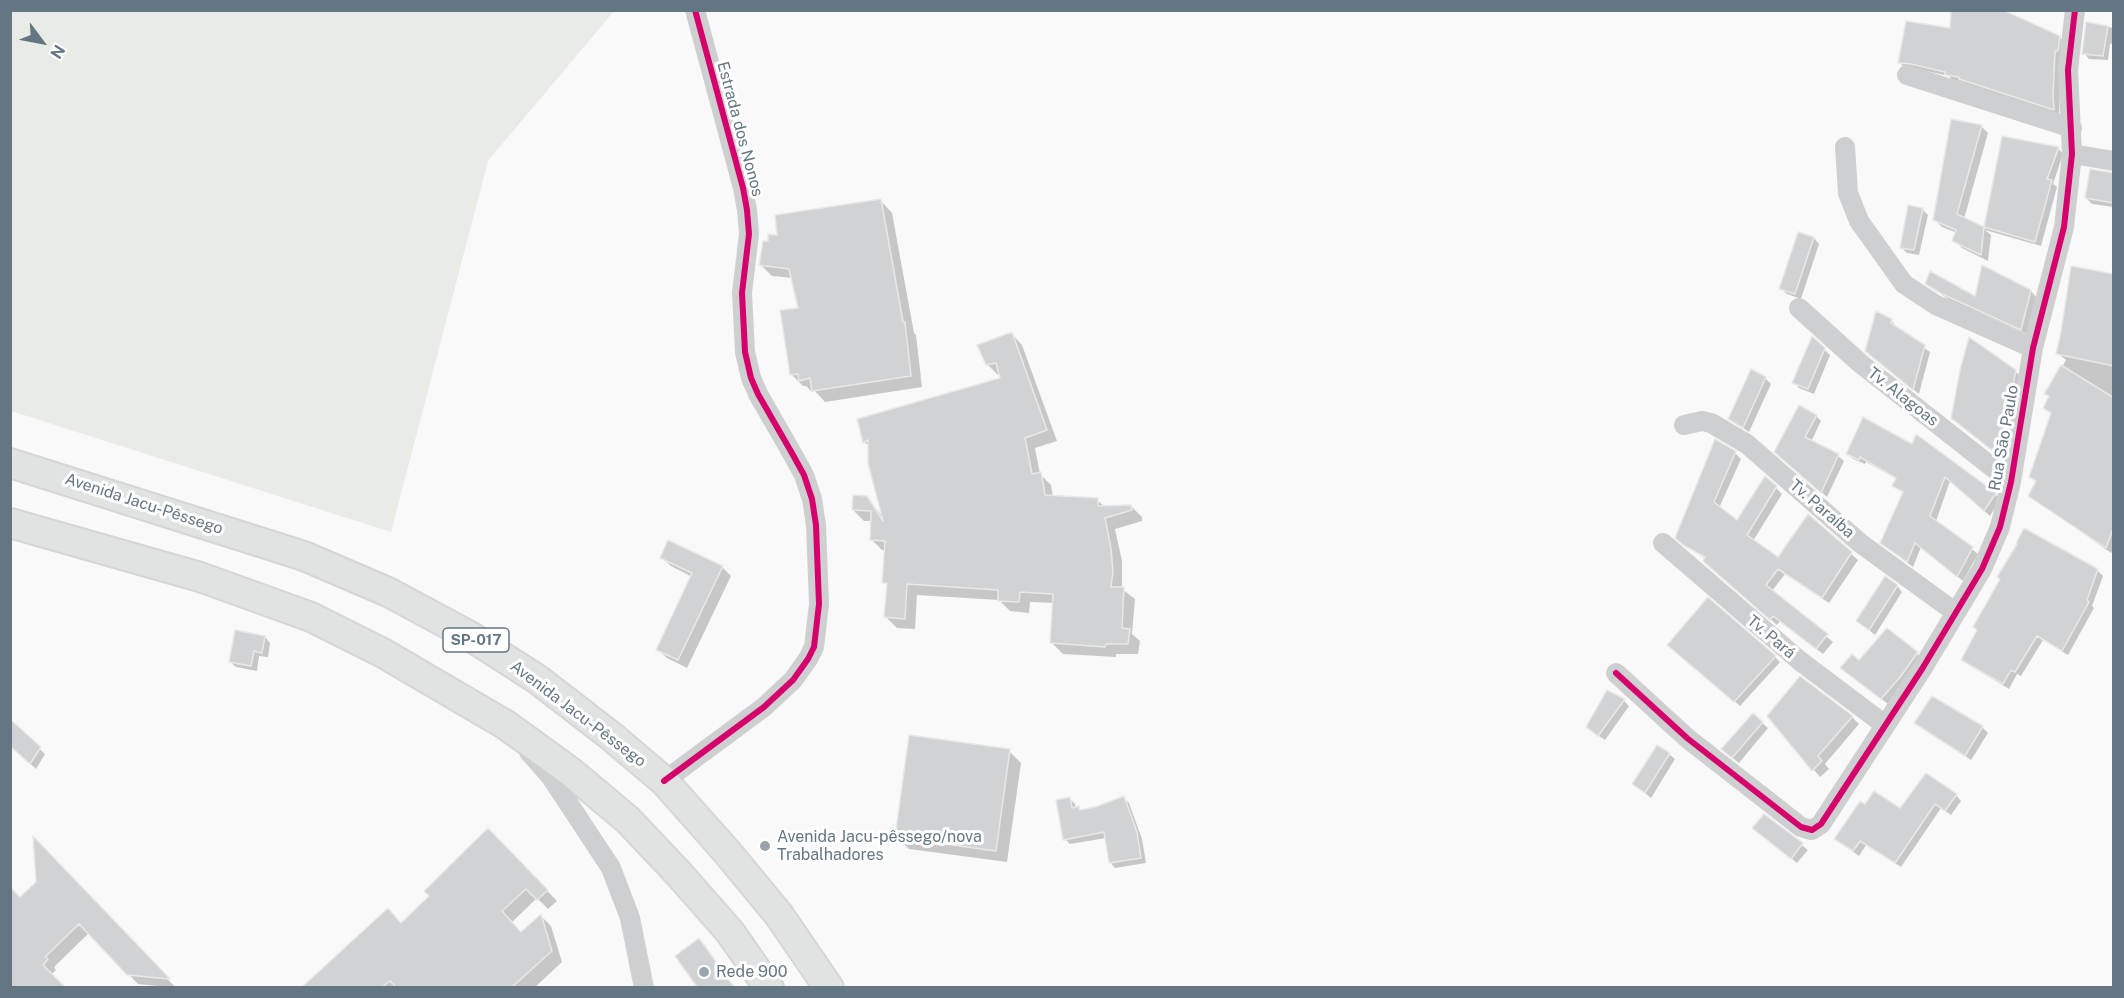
<!DOCTYPE html>
<html>
<head>
<meta charset="utf-8">
<style>
  body { margin:0 }
  #map { position:relative; width:2124px; height:998px; overflow:hidden; background:#f9f9f9; font-family:"Public Sans",sans-serif }
  canvas { display:block }
  .frame { position:absolute; inset:0; border:12px solid #657683; pointer-events:none }
  .north { position:absolute; left:12px; top:12px; width:60px; height:60px; -webkit-text-stroke:4px #fff; paint-order:stroke; rotate:122deg; font-size:16px; font-weight:700; line-height:24px; text-align:center; color:#657683 }
  .north::after { content:''; display:block; margin:auto; width:21px; height:27px; background:#657683; clip-path:polygon(50% 0,100% 100%,50% 72%,0 100%) }
</style>
</head>
<body>
<div id="map">
<canvas width="2124" height="998"></canvas>
<div class="frame"></div>
<div class="north">N</div>
</div>
<script>
const c = document.querySelector('canvas').getContext('2d');
c.lineJoin = 'round';
function fillPath(path, color) { c.fillStyle = color; c.fill(path, 'evenodd'); }
const shape = rows => new Path2D(rows.map(r => 'M' + r).join(''));
function strokePath(path, color, width, dash) { c.strokeStyle = color; c.lineWidth = width; c.lineCap = dash ? 'butt' : 'round'; c.setLineDash(dash || []); c.stroke(path); }
function label(font, color, halo, rows, align = 'center') {
  c.font = font + ' "Public Sans",sans-serif'; c.lineWidth = 6; c.setLineDash([]); c.textBaseline = 'middle'; c.strokeStyle = halo; c.fillStyle = color; for (const [text, x, y, turn = 0] of rows) {
    c.save(); c.translate(x, y); c.rotate((+turn || 0) * Math.PI / 180); c.textAlign = isNaN(turn) ? turn : align; if (halo) c.strokeText(text, 0, 0); c.fillText(text, 0, 0); c.restore();
  }
}
const green = shape([
  [11,10,614,11,488,161,391,532,11,411]
]);
const shadow = shape([
  [2087,24,2114,28,2114,43,2110,44,2108,60,2089,59,2084,53],
  [1951,30,2059,37,2065,43,2061,56,2059,114,1966,84,1963,82,1952,80,1949,76,1917,69,1905,68,1900,63],
  [1981,126,1988,133,1964,219,1985,229,2004,138,2058,148,2063,154,2053,184,2057,187,2041,246,1985,230,1991,235,1988,261,1962,248,1954,240,1957,233,1942,227,1934,219],
  [2114,174,2114,207,2092,204,2086,198],
  [881,201,892,213,914,333,916,335,922,387,825,402,815,391,812,392,806,386,803,386,792,375,799,309,793,278,772,276,760,264,769,243,779,237],
  [1922,209,1928,215,1919,255,1907,253,1902,248],
  [1814,238,1819,244,1801,299,1787,294,1781,289],
  [2114,275,2114,547,2111,553,2030,496,2037,483,2031,476,2052,415,2045,408,2050,398,2046,393,2066,360,2057,353],
  [1927,283,1976,298,2031,291,2036,297,2027,334,1949,300],
  [1891,320,1896,326,1896,328,1930,352,1919,394,1872,357],
  [1012,334,1022,345,1057,441,1035,448,1040,474,1051,485,1053,497,1097,500,1105,507,1131,506,1142,517,1142,521,1115,529,1122,561,1122,589,1135,599,1132,634,1140,641,1138,654,1116,654,1116,657,1063,654,1052,643,1054,603,1030,602,1029,613,1010,611,999,600,917,595,915,629,897,628,886,617,888,587,884,582,886,550,882,550,871,539,872,521,864,521,853,510,867,498,883,517,870,447,864,442,859,420,1001,379,1000,375,998,375,987,364],
  [1812,338,1830,355,1814,394,1799,388,1794,383],
  [2015,371,2021,377,2003,459,1959,423],
  [1765,378,1771,384,1749,432,1730,419],
  [1816,416,1821,421,1811,442,1838,456,1844,461,1827,497,1782,457],
  [1864,419,1995,494,2000,499,1990,516,1950,481,1936,521,1978,554,1963,581,1921,547,1913,567,1888,548,1904,493,1894,485,1897,479,1866,462,1865,464,1853,459,1848,454],
  [1735,453,1741,459,1719,508,1737,522,1766,478,1782,494,1753,541,1778,560,1809,516,1858,560,1829,603,1785,574,1772,591,1833,642,1823,654,1780,621,1777,625,1711,567,1706,559,1683,544],
  [662,558,722,567,731,576,687,668,667,658,658,650,692,577,671,566],
  [2097,570,2103,576,2092,606,2094,608,2068,655,2043,640,2021,676,2017,674,2009,689,1969,665,1963,660],
  [1897,586,1902,592,1875,635,1858,621],
  [1888,630,1923,659,1888,704,1848,673],
  [265,637,270,643,268,657,259,656,257,671,236,667,230,662],
  [1675,651,1775,657,1780,662,1740,706],
  [1933,698,1983,728,1988,733,1971,760,1916,723],
  [1624,701,1629,706,1605,740,1593,732],
  [1753,715,1768,728,1739,763,1729,755],
  [1768,716,1852,717,1859,724,1825,764,1829,769,1820,777],
  [10,721,45,754,36,769,10,745],
  [1009,751,1021,763,1007,862,909,849,897,837],
  [1669,754,1675,759,1651,798,1634,784],
  [1956,795,1961,801,1951,815,1941,808,1901,867,1866,845,1859,856,1835,839,1866,806,1901,810],
  [1069,798,1075,804,1076,809,1079,808,1082,811,1123,798,1129,803,1142,839,1146,863,1115,868,1110,862,1106,838,1070,844,1065,839],
  [1764,816,1808,850,1797,863,1760,833],
  [488,830,557,901,548,909,537,898,511,923,522,934,541,916,551,926,562,962,534,988,316,988,402,924,431,896],
  [35,840,176,988,138,984,89,933,54,967,56,970,51,975,63,988,10,988,10,890,20,899,37,883]
]);
const building = shape([
  [1951,10,2003,10,2060,36,2058,51,2055,51,2053,94,2054,110,1959,79,1959,77,1945,75,1945,72,1911,64,1898,63,1906,21,1950,28,1951,10],
  [2086,22,2108,26,2103,56,2082,54,2086,22],
  [1951,119,1982,125,1957,214,1984,227,1981,255,1952,241,1956,230,1933,220,1951,119],
  [2002,136,2059,147,2047,179,2052,180,2035,242,1984,227,2002,136],
  [2090,169,2114,173,2114,203,2085,198,2090,169],
  [881,199,903,322,905,322,911,376,812,391,810,378,799,381,798,374,790,375,780,310,798,308,789,269,759,265,763,241,768,241,768,234,777,235,775,215,881,199],
  [1908,205,1923,208,1914,250,1900,248,1908,205],
  [1798,232,1814,237,1795,294,1779,289,1798,232],
  [1982,265,2031,290,2021,330,1942,294,1925,284,1930,271,1975,296,1982,265],
  [2071,266,2114,274,2114,366,2056,354,2061,332,2071,266],
  [1876,311,1892,319,1891,323,1925,345,1913,390,1865,351,1876,311],
  [1012,332,1047,430,1025,438,1032,474,1041,472,1045,495,1098,498,1098,506,1131,505,1132,510,1105,518,1111,549,1113,571,1111,587,1124,587,1122,628,1130,629,1128,644,1106,644,1105,647,1050,643,1053,594,1020,592,1019,602,998,601,998,590,907,584,905,619,884,617,887,583,882,583,885,541,870,540,871,511,852,510,853,495,867,496,883,521,868,463,868,440,863,443,857,419,1000,378,996,363,986,365,977,345,1012,332],
  [1812,336,1825,348,1808,389,1792,383,1812,336],
  [1969,337,2016,370,1998,455,1951,418,1960,370,1969,337],
  [2061,365,2114,398,2114,526,2106,548,2028,496,2036,481,2029,477,2051,413,2043,408,2049,396,2044,394,2061,365],
  [1751,369,1766,377,1743,428,1728,419,1751,369],
  [1799,405,1817,415,1805,437,1839,454,1821,493,1774,452,1799,405],
  [1863,417,1912,444,1916,434,1996,493,1984,511,1945,477,1930,516,1973,547,1957,577,1915,543,1907,562,1880,543,1903,492,1892,486,1896,478,1860,457,1859,460,1846,454,1863,417],
  [1715,439,1736,451,1714,502,1737,520,1765,476,1777,486,1747,535,1778,557,1808,514,1852,552,1822,598,1778,569,1766,585,1828,634,1816,649,1773,616,1770,620,1703,561,1705,557,1683,545,1675,538,1715,439],
  [2024,528,2098,569,2087,600,2089,602,2062,651,2037,636,2015,672,2011,670,2003,684,1961,660,1977,630,1973,627,2000,579,1997,577,2017,544,2016,543,2024,528],
  [668,540,723,566,678,660,656,650,692,573,660,558,668,540],
  [1885,576,1898,585,1869,630,1856,621,1885,576],
  [1708,597,1776,656,1734,702,1667,645,1708,597],
  [1887,628,1918,652,1901,676,1881,699,1840,668,1852,654,1859,660,1887,628],
  [235,630,265,636,262,653,254,651,251,666,229,662,235,630],
  [1800,676,1853,716,1818,756,1822,761,1812,771,1767,716,1800,676],
  [1607,690,1625,699,1598,736,1586,727,1607,690],
  [1932,696,1983,726,1965,756,1914,723,1932,696],
  [1753,713,1763,722,1732,758,1721,749,1753,713],
  [10,719,41,747,30,764,10,746,10,719],
  [909,735,1010,749,996,851,895,837,909,735],
  [1657,745,1670,753,1645,793,1632,784,1657,745],
  [1926,773,1957,794,1945,811,1935,804,1895,863,1860,841,1853,851,1834,839,1860,801,1865,804,1874,791,1900,808,1926,773],
  [1124,796,1137,832,1141,858,1109,863,1104,832,1063,840,1056,800,1070,797,1072,808,1079,806,1080,810,1095,807,1124,796],
  [1764,814,1803,843,1791,859,1752,828,1764,814],
  [488,828,548,890,537,900,526,889,502,911,521,932,541,914,552,951,512,987,396,987,390,981,382,987,302,987,388,908,401,923,429,896,424,891,488,828],
  [33,836,156,964,170,979,127,975,79,924,45,957,48,959,43,965,65,987,10,987,10,887,20,897,36,882,33,836],
  [699,938,734,987,697,987,675,956,699,938]
]);
const minor = shape([
  [1907,75,2072,128],
  [1845,147,1848,193,1859,221,1904,284,1936,305,2033,348],
  [2072,154,2114,161],
  [1799,308,1861,364,2011,482],
  [1684,425,1702,421,1711,423,1747,444,1860,543,1955,612],
  [1663,543,1800,661,1885,725],
  [1616,673,1687,738,1801,827,1812,830,1821,824,1922,669,1982,569,2000,527,2011,482,2033,348,2064,227,2072,154,2068,70,2075,10],
  [529,752,551,777,611,868,630,918,644,988],
  [664,781,764,707,793,680,808,659,814,647,819,604,816,525,812,499,804,475,793,455,758,394,751,378,745,352,742,293,749,234,747,210,743,188,695,10]
]);
const highway = shape([
  [10,463,304,556,388,592,470,636,537,679,611,736,664,781,727,852,779,915,829,988],
  [10,523,200,577,311,617,383,653,506,725,572,773,628,820,679,874,730,932,769,988]
]);
const cycleway = shape([
  [1616,673,1687,738,1801,827,1812,830,1821,824,1922,669,1982,569,2000,527,2011,482,2033,348,2064,227,2072,154,2068,70,2075,10],
  [664,781,764,707,793,680,808,659,814,647,819,604,816,525,812,499,804,475,793,455,758,394,751,378,745,352,742,293,749,234,747,210,743,188,695,10]
]);
const markers = [
  [765,846,6,"#99a4ac"],
  [704,972,6,"#99a4ac"]
];
const shields = [
  [476,640,66]
];
const shieldNames = [
  ["SP-017",476,640]
];
const streetNames = [
  ["Estrada dos Nonos",740,129,75],
  ["Tv. Alagoas",1903,397,38],
  ["Rua São Paulo",2004,438,-80],
  ["Avenida Jacu-Pêssego",144,504,18],
  ["Tv. Paraíba",1822,509,41],
  ["Tv. Pará",1771,637,40],
  ["Avenida Jacu-Pêssego",578,714,37]
];
const poiNames = [
  ["Avenida Jacu-pêssego/nova",777,837],
  ["Trabalhadores",777,855],
  ["Rede 900",716,972]
];
fillPath(green, '#e8ebe6');
fillPath(shadow, '#0003');
fillPath(building, '#d0d2d3');
strokePath(building, '#e8e8e8', 1.5);
strokePath(highway, '#d5d6d6', 32);
strokePath(minor, '#cecfd0', 20);
strokePath(highway, '#e1e2e2', 28);
strokePath(cycleway, '#d6006c', 6);
for (const [x, y, r, color] of markers) { const dot = new Path2D(); dot.arc(x, y, r, 0, 2 * Math.PI); c.fillStyle = color; c.fill(dot); strokePath(dot, '#fff', 2); }
for (const [x, y, w] of shields) { const box = new Path2D(); box.roundRect(x - w / 2, y - 12, w, 24, 4.5); c.fillStyle = '#fff'; c.fill(box); strokePath(box, '#657683', 1.5); }
label('bold 15px', '#657683', null, shieldNames);
label('16px', '#657683', '#fff', streetNames);
label('16px', '#657683', '#fff', poiNames, 'left');
</script>
</body>
</html>
